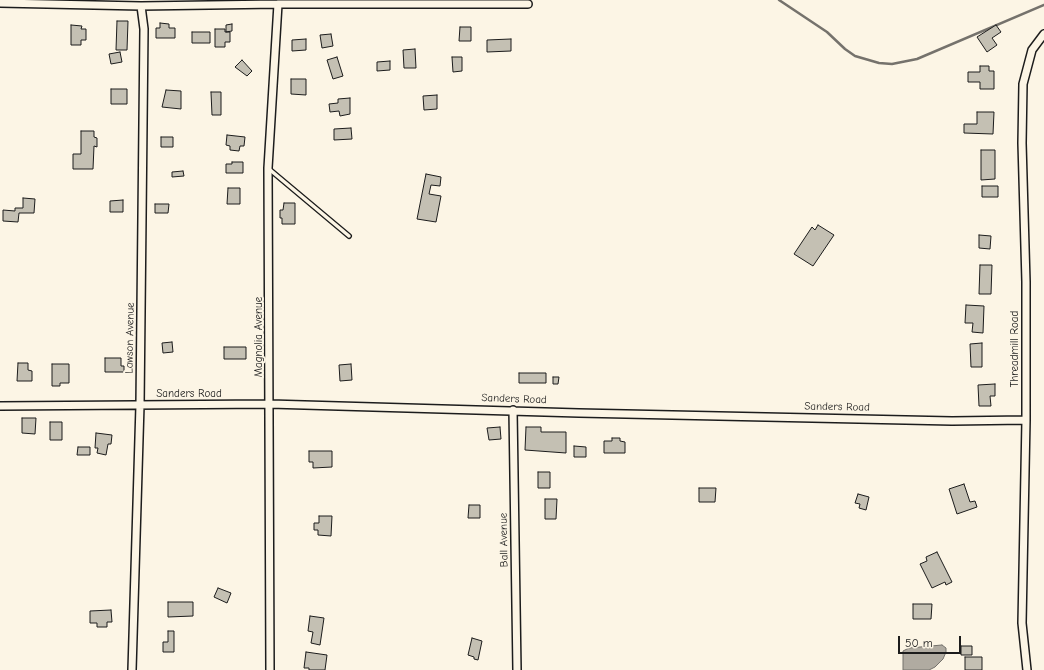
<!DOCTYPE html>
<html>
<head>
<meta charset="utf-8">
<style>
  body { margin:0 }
  #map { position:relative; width:1044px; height:670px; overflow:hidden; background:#fcf5e5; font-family:"Comic Neue",sans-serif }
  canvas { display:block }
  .scale { position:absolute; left:898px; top:636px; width:63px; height:18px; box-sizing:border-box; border:2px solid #1c1c1c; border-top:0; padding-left:5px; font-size:12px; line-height:14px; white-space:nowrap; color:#1c1c1c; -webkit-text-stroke:3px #fcf5e5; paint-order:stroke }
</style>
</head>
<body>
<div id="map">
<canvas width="1044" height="670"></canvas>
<div class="scale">50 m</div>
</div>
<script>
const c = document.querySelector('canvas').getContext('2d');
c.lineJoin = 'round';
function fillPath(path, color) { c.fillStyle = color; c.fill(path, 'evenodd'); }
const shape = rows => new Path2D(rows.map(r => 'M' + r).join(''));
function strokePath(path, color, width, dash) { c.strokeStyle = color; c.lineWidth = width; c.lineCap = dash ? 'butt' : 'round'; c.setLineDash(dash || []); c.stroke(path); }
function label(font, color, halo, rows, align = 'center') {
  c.font = font + ' "Comic Neue",sans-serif'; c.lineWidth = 4; c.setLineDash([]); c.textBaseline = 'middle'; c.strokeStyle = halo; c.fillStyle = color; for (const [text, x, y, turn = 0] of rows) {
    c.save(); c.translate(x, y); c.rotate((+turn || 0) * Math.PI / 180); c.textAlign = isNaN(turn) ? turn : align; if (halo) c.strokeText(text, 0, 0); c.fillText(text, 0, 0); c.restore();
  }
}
const water = shape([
  [942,645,946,648,946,652,943,659,935,667,929,670,903,670,903,651,909,648,942,645]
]);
const stream = shape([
  [779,0,827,32,845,49,855,56,879,63,892,64,917,59,1044,5]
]);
const building = shape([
  [117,21,128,21,127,50,116,50,117,21],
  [160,23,169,24,169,28,175,28,175,38,156,38,156,28,160,28,160,23],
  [232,24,232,31,226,32,226,25,232,24],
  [71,25,82,26,81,29,86,29,86,40,81,40,81,45,71,45,71,25],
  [996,25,1001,32,992,38,997,45,987,52,977,37,996,25],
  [460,27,471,27,471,41,459,41,460,27],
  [215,29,225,29,225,32,230,32,230,42,225,42,225,47,215,47,215,29],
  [192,32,210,32,210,43,192,43,192,32],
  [331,34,333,46,322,48,320,35,331,34],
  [306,39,306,50,292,51,292,40,306,39],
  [511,39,511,51,487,52,487,40,511,39],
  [415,49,416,68,404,68,403,50,415,49],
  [120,52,122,62,111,64,109,54,120,52],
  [337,57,343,76,333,79,327,60,337,57],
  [452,57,462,57,462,71,453,72,452,57],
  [242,60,252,71,247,76,235,67,242,60],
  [390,61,390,70,377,71,377,62,390,61],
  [980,66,989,66,989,71,994,71,994,89,980,89,980,82,968,82,968,72,980,72,980,66],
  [291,79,306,79,306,95,291,94,291,79],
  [111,89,127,89,127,104,111,104,111,89],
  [166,90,181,91,181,109,162,107,166,90],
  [211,92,221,92,221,115,212,115,211,92],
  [437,95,437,109,424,110,423,96,437,95],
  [350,98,350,114,340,116,339,111,330,112,329,104,338,103,338,99,350,98],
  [977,112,994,112,993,134,964,133,964,124,977,124,977,112],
  [351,128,352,139,334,140,334,129,351,128],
  [81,131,94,131,94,137,97,138,97,147,94,146,93,169,73,169,73,154,81,154,81,131],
  [227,135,245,137,244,146,240,146,239,151,230,150,230,146,226,145,227,135],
  [161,137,173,137,173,147,161,147,161,137],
  [981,150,995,150,995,179,981,180,981,150],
  [232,162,243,162,243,173,226,173,226,164,232,164,232,162],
  [183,171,184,176,172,177,172,172,183,171],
  [426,174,441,177,440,186,431,185,429,194,441,196,436,222,417,219,426,174],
  [982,186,998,186,998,197,982,197,982,186],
  [228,188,240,188,240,204,227,204,228,188],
  [23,198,35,199,34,213,19,213,18,222,3,221,3,210,15,211,15,208,23,208,23,198],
  [123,200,123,212,110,212,110,201,123,200],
  [284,203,295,203,295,224,282,224,282,218,280,218,280,210,283,210,284,203],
  [155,204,169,204,168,213,155,213,155,204],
  [818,225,834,235,813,266,794,254,812,227,815,230,818,225],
  [979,235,991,236,990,249,979,248,979,235],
  [980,265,992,265,991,294,979,294,980,265],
  [966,305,984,306,983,333,972,332,973,323,965,323,966,305],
  [172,342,173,352,163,353,162,343,172,342],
  [982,343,982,367,971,367,970,344,982,343],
  [224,347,246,347,246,359,224,359,224,347],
  [105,358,121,358,121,366,124,366,124,372,105,372,105,358],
  [18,363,28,363,28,370,32,371,32,381,17,381,18,363],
  [52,364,69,364,69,383,60,383,60,386,52,386,52,364],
  [351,364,352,380,340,381,339,365,351,364],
  [519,373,546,373,546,383,519,383,519,373],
  [553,377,559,377,558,384,553,384,553,377],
  [995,384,995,396,990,396,991,406,979,406,978,385,995,384],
  [22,418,36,418,35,434,22,433,22,418],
  [50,422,62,422,62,440,50,440,50,422],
  [500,427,501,439,489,440,487,428,500,427],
  [526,427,541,427,541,432,566,432,566,453,525,450,526,427],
  [96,433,112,435,111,444,108,444,106,455,97,453,98,448,95,448,96,433],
  [612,438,620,438,620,441,625,442,625,453,604,453,604,441,612,441,612,438],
  [574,446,586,447,586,457,574,457,574,446],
  [78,447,90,447,90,455,77,455,78,447],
  [309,451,332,451,332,467,313,468,313,462,309,462,309,451],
  [538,472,550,472,550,488,538,488,538,472],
  [964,484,970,502,975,501,977,507,957,514,949,489,964,484],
  [699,488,716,488,715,502,699,502,699,488],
  [858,494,869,497,866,510,859,508,860,504,855,503,858,494],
  [545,499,557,499,556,519,545,519,545,499],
  [469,505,480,505,480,518,468,518,469,505],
  [319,516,332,516,331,536,318,535,318,530,314,530,314,523,319,523,319,516],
  [937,552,952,582,946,585,945,582,932,588,920,564,927,561,926,557,937,552],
  [218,588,231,593,227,603,214,597,218,588],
  [168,602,193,602,193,616,168,617,168,602],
  [913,604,932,604,931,619,913,619,913,604],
  [111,610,112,622,107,622,107,627,97,627,97,623,90,623,90,611,111,610],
  [310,616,324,618,320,645,311,643,313,632,308,631,310,616],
  [168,631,174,631,174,652,163,652,163,642,168,642,168,631],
  [472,638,482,641,478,660,474,659,474,657,468,655,472,638],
  [961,646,972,646,972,655,961,655,961,646],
  [306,652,327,655,325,670,309,670,309,668,304,668,306,652],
  [965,657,982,657,982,670,965,670,965,657]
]);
const service = shape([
  [269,169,349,236]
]);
const minor = shape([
  [0,3,141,6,278,4,528,4],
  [0,406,270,404,579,413,952,421,1026,420],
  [513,410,517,670],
  [132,670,140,405,144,29,141,6],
  [270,670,268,168,278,4],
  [1027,670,1022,623,1026,420,1026,282,1022,143,1023,84,1032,50,1044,34]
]);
const streetNames = [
  ["Magnolia Avenue",259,337,-90],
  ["Lawson Avenue",130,338,-89],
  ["Threadmill Road",1015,349,-90],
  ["Sanders Road",189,394],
  ["Sanders Road",514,399,2],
  ["Sanders Road",837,407,1],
  ["Ball Avenue",504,540,-91]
];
fillPath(water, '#b0aba1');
strokePath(water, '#75726c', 1);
strokePath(stream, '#75726c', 2.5);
fillPath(building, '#c4c0b3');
strokePath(building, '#1c1c1c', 1);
strokePath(service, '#1c1c1c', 6);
strokePath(minor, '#1c1c1c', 10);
strokePath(service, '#fcf5e5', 3.5);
strokePath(minor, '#fcf5e5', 7);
label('11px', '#1c1c1c', '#fcf5e5', streetNames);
</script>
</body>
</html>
